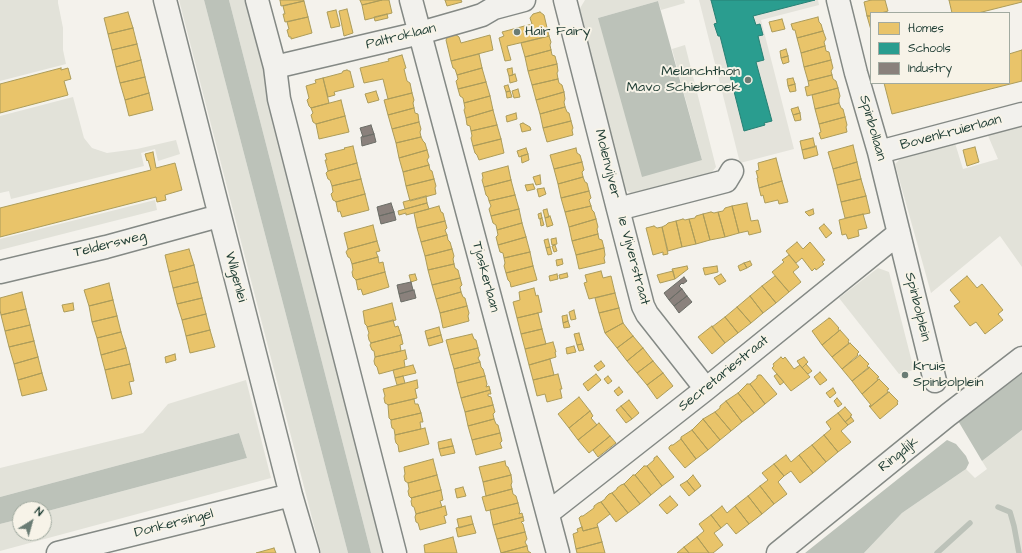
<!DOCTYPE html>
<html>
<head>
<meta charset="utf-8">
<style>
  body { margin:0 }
  #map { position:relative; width:1022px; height:553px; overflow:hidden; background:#f4f2ec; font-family:"Architects Daughter",sans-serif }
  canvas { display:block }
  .legend { position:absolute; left:870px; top:12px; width:140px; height:72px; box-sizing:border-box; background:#f7f3e8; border:1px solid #a1aaa0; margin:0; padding:5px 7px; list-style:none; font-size:12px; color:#1f3d34 }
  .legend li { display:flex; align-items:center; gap:8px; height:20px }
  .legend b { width:20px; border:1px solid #a1aaa0 }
  .north { position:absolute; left:12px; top:501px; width:40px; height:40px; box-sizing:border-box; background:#f7f3e8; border:1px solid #a1aaa0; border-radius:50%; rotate:37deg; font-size:11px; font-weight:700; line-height:16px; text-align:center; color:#1f3d34 }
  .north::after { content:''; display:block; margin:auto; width:14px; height:18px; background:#6a7c74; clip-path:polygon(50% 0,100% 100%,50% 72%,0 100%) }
</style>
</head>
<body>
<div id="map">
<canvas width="1022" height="553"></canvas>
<ul class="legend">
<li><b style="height:11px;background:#e9c46a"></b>Homes</li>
<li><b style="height:11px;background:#2a9d8f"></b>Schools</li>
<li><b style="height:11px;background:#8a817c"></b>Industry</li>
</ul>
<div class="north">N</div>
</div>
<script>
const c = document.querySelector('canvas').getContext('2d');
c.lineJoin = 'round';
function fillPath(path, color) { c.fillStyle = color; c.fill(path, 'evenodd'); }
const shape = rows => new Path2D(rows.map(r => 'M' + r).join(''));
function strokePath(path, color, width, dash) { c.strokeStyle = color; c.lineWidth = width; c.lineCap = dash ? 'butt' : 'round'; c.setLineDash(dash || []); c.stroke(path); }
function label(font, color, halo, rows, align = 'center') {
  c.font = font + ' "Architects Daughter",sans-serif'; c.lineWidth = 4; c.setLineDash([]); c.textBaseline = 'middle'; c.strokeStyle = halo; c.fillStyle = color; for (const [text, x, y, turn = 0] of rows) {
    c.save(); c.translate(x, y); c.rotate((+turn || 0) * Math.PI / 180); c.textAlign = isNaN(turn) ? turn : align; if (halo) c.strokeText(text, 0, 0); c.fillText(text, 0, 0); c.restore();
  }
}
const built = shape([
  [699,0,818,0,819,5,761,20,794,149,740,163]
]);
const green = shape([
  [0,0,58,0,58,3,63,28,63,50,66,64,0,81],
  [179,0,204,0,348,553,321,553],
  [229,0,248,0,389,553,371,553],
  [585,0,684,0,685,3,661,10,658,1,598,18,702,160,672,49,685,45,716,167,711,173,632,194,623,188,579,10],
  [73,97,84,138,92,148,107,153,137,149,176,140,180,154,158,161,155,149,141,153,144,166,11,199,9,191,0,193,0,116],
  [1022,121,1022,267,1000,236,931,293,895,164,907,152,954,140,963,169,998,159,986,131],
  [155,200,157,210,0,250,0,239],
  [878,268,889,272,914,370,899,374,839,298],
  [246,380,271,478,0,551,0,524,20,519,20,533,44,533,44,512,247,458,239,433,0,497,0,468,143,433,168,404],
  [1022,430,1022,553,864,553,902,513,966,469,975,478,987,469,982,461]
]);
const water = shape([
  [204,0,229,0,371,553,348,553],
  [658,1,702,160,642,177,598,18],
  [1022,368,1022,430,982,461,957,419],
  [239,433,247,458,44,512,44,509,20,509,20,519,0,524,0,497],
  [947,440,956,444,966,456,969,463,966,469,902,513,864,553,805,553]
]);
const homes = shape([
  [280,0,303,0,304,1,281,6,280,0],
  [360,0,382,0,362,5,360,0],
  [382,0,389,0,392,13,365,20,362,5,382,0],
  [445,0,461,0,462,2,447,6,445,0],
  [871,0,885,0,888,11,881,13,871,13,871,16,867,16,864,2,871,0],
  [949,0,1021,0,1022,2,978,13,952,13,949,0],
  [304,1,308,17,285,22,283,14,285,14,283,6,304,1],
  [347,9,353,33,344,36,339,11,347,9],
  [336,10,340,26,331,28,327,12,336,10],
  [128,12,133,28,108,34,104,18,128,12],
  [540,12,544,15,549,36,507,46,511,60,505,61,499,38,504,36,502,32,532,24,530,18,533,14,540,12],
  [387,14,388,18,375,21,374,17,387,14],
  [867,16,871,16,871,30,867,16],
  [308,17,312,33,291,39,291,37,289,37,287,30,289,29,287,22,308,17],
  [818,17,819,22,821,24,823,31,797,38,795,30,793,30,791,24,818,17],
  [782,19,785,29,772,32,769,22,782,19],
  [133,28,137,44,112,50,108,34,133,28],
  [823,31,826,39,824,42,825,46,801,53,797,38,823,31],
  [455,34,459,37,461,43,490,35,493,50,451,61,446,40,448,36,455,34],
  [549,36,551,42,550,45,551,50,525,57,521,43,549,36],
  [137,44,141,60,116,67,112,50,137,44],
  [825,46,826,51,829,52,831,60,804,67,801,53,825,46],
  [786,49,788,56,781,58,780,51,786,49],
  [551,50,552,55,555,56,557,64,528,71,525,57,551,50],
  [1022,50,1022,81,892,114,884,83,1009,83,1009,54,1022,50],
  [479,54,482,68,457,75,455,69,453,68,451,61,479,54],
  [402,55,406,68,404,69,407,81,410,83,412,93,388,99,383,79,364,83,360,68,389,61,388,59,402,55],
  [788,56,789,62,783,64,781,58,788,56],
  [141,60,145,77,120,83,116,67,141,60],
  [831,60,833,68,831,71,832,75,808,81,804,67,831,60],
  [557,64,558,71,557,73,558,79,532,85,528,71,557,64],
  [61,68,61,70,68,68,71,79,64,81,68,95,0,113,0,84,61,68],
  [482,68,486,82,458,89,456,81,458,79,457,75,482,68],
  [512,68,513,75,509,76,507,69,512,68],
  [347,70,349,71,350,71,354,87,334,92,335,95,328,97,323,78,342,73,343,71,347,70],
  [515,74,517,81,510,83,509,76,515,74],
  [832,75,833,79,836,81,838,88,807,96,805,87,809,86,808,81,832,75],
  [145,77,149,93,125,100,120,83,145,77],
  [323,78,329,103,311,108,309,106,307,100,309,98,306,86,316,83,315,80,323,78],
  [793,78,795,84,788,86,787,79,793,78],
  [558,79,559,83,562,85,564,92,536,100,532,85,558,79],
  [486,82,490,96,464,103,463,98,460,96,458,89,486,82],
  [795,84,796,91,790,92,788,86,795,84],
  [508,85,510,91,506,92,504,86,508,85],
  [838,88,840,96,839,99,839,103,815,109,812,95,838,88],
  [518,89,520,97,514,98,512,91,518,89],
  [376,91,379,100,368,103,365,94,376,91],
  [510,91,512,97,507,98,506,92,510,91],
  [564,92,565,99,564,102,565,107,540,114,536,100,564,92],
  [149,93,153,110,129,116,125,100,149,93],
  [412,93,414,100,413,103,414,108,388,115,384,100,412,93],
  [490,96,493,110,466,118,464,110,465,108,464,103,490,96],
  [341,100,345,116,316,124,313,122,311,115,313,113,311,108,341,100],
  [839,103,841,108,843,109,845,117,819,124,815,109,839,103],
  [565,107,567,112,569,113,571,121,543,128,540,114,565,107],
  [798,107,800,113,793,115,791,109,798,107],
  [414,108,415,113,418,114,419,122,392,129,388,115,414,108],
  [493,110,497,125,471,131,470,126,467,125,466,118,493,110],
  [516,113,517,119,507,122,506,116,516,113],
  [800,113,801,120,795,121,793,115,800,113],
  [345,116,349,132,319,139,316,124,345,116],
  [845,117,847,125,846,127,847,132,821,139,819,133,821,132,819,124,845,117],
  [571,121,573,128,572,130,573,135,547,142,543,128,571,121],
  [419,122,421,129,420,132,421,137,396,143,392,129,419,122],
  [523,123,530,127,531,130,522,132,520,124,523,123],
  [497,125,501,139,473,146,471,138,472,136,471,131,497,125],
  [421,137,423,141,425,143,427,150,399,158,396,143,421,137],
  [813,138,815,147,802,150,800,141,813,138],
  [501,139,504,153,479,160,477,155,475,153,473,146,501,139],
  [853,145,857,162,833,169,828,152,853,145],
  [353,146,357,163,328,171,325,160,327,160,325,154,345,149,344,148,353,146],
  [816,146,818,155,804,159,802,150,816,146],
  [975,147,979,162,967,166,963,150,975,147],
  [526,148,528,154,519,157,517,151,526,148],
  [576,148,577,153,580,155,582,162,554,169,550,155,576,148],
  [427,150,429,157,427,160,429,165,403,172,399,158,427,150],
  [153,152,156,168,175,163,182,190,165,195,166,200,157,202,156,197,0,237,0,208,151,170,148,160,147,161,145,154,153,152],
  [528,154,529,160,522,163,521,156,528,154],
  [776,158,782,181,759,188,757,178,758,178,756,171,759,170,758,163,776,158],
  [582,162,584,170,582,172,583,177,558,184,554,169,582,162],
  [857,162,861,179,837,185,833,169,857,162],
  [357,163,361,179,332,186,330,180,328,179,326,173,328,171,357,163],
  [429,165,430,170,432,171,434,179,406,186,403,172,429,165],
  [508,166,511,180,484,187,482,180,483,178,482,173,508,166],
  [540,175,541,184,536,185,533,177,540,175],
  [583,177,585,182,587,183,589,191,561,198,558,184,583,177],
  [361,179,365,194,336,202,335,201,333,200,331,194,333,192,332,186,361,179],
  [434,179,436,186,435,188,436,194,410,201,406,186,434,179],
  [861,179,866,196,841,202,837,185,861,179],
  [511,180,515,195,489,201,488,197,486,195,484,187,511,180],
  [782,181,788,202,779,204,778,200,765,203,763,195,761,196,759,188,782,181],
  [533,184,535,189,527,191,525,185,533,184],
  [544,188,546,194,539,197,537,189,544,188],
  [589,191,591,198,589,200,591,206,565,212,561,198,589,191],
  [365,194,369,210,342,217,340,211,338,212,336,202,365,194],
  [515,195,519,209,491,216,489,209,491,206,489,201,515,195],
  [426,196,427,203,405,209,403,202,426,196],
  [866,196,870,213,845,218,841,202,866,196],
  [427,203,429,209,406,215,406,213,399,215,398,211,427,203],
  [747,203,751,221,758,220,761,232,749,235,748,231,739,233,732,206,747,203],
  [439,206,441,212,443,213,445,221,417,228,414,213,439,206],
  [591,206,592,210,594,212,596,219,569,227,565,212,591,206],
  [732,206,739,233,725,237,718,212,723,211,725,208,732,206],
  [519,209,522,223,497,230,496,225,493,223,491,216,519,209],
  [547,209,549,217,545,218,543,210,547,209],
  [813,209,814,214,809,216,805,212,813,209],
  [711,212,714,213,718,212,725,237,710,240,703,214,711,212],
  [541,213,542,218,539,219,538,214,541,213],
  [703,214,710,240,696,244,689,219,695,218,696,216,703,214],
  [863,214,867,228,858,230,859,236,848,239,846,234,842,235,839,220,863,214],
  [550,216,553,225,547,227,545,218,550,216],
  [542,218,544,225,541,226,540,219,542,218],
  [596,219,598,227,597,229,598,234,572,241,569,227,596,219],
  [683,219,685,220,689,219,696,244,682,247,676,221,683,219],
  [445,221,447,228,445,230,447,235,421,242,417,228,445,221],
  [676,221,682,247,668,251,662,227,666,225,668,223,676,221],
  [522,223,526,237,498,245,496,237,498,235,497,230,522,223],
  [824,224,832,233,826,238,819,228,824,224],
  [373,225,377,241,348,249,344,233,373,225],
  [654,226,657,228,662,227,668,254,663,255,663,252,653,255,646,228,654,226],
  [598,234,599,239,602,240,604,248,576,255,572,241,598,234],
  [447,235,448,240,450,242,452,249,425,256,421,242,447,235],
  [526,237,530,252,504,258,503,253,500,252,498,245,526,237],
  [556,238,557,244,552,245,551,239,556,238],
  [548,239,550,247,546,248,544,240,548,239],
  [377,241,380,251,376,252,378,257,352,264,350,258,348,257,346,252,348,249,377,241],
  [797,242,803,249,810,242,825,260,822,262,824,264,816,270,815,268,812,271,802,258,796,263,786,251,797,242],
  [555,245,557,251,554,252,552,246,555,245],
  [550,247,552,254,548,255,546,248,550,247],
  [604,248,605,255,604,258,605,263,579,269,576,255,604,248],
  [189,249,194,265,169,272,165,255,189,249],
  [452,249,454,256,453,259,454,264,428,270,425,256,452,249],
  [530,252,533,266,506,273,504,266,505,263,504,258,530,252],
  [789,255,799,267,793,272,801,282,789,292,772,272,784,262,782,260,789,255],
  [378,257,379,263,383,262,385,272,356,280,353,277,352,272,353,270,352,264,378,257],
  [562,259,563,264,557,266,556,260,562,259],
  [750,261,752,265,747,268,744,263,750,261],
  [744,263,747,268,740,271,738,266,744,263],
  [454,264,455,268,458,270,460,278,432,285,428,270,454,264],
  [194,265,198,282,173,288,169,272,194,265],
  [533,266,537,280,511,287,510,282,508,280,506,273,533,266],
  [687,266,688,269,675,279,672,269,687,266],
  [717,266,718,272,705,275,703,268,717,266],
  [601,271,603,278,611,276,615,293,589,299,584,283,587,282,585,275,601,271],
  [673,271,675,279,660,283,657,275,673,271],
  [385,272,389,287,363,295,361,289,358,290,356,280,385,272],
  [567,273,568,277,560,279,559,275,567,273],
  [415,274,417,280,411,282,409,275,415,274],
  [557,274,558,279,550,281,549,276,557,274],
  [721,274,726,281,719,285,714,278,721,274],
  [775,276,789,292,776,303,762,286,775,276],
  [967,276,977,288,982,284,1003,310,998,314,1003,320,985,334,976,322,970,326,954,306,960,302,950,290,967,276],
  [460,278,462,285,460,287,461,292,436,299,432,285,460,278],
  [198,282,202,298,177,304,173,288,198,282],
  [109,283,113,300,89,306,84,290,109,283],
  [762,286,776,303,763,313,750,296,762,286],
  [534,288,536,296,538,295,542,312,517,318,513,302,520,300,519,292,534,288],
  [22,292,26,309,1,315,0,310,0,298,22,292],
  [461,292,463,297,465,298,467,306,440,313,436,299,461,292],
  [615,293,619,308,599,313,595,298,615,293],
  [750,296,763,313,751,323,737,307,750,296],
  [202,298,206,314,182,320,177,304,202,298],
  [113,300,117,316,92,322,89,306,113,300],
  [73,303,74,310,64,312,62,305,73,303],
  [392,303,396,320,367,327,367,326,365,324,363,311,392,303],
  [467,306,469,313,468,316,469,321,443,328,440,313,467,306],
  [737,307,751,323,738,333,725,317,737,307],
  [619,308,623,323,605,333,599,313,619,308],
  [26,309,30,325,5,331,1,315,26,309],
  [574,310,576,319,571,320,569,312,574,310],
  [538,313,542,329,521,334,517,318,538,313],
  [206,314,210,330,186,336,182,320,206,314],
  [567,315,568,321,563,323,562,316,567,315],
  [117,316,121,332,97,338,92,322,117,316],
  [725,317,738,333,725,343,712,327,725,317],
  [829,318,829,319,830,318,839,328,838,329,839,331,822,345,812,331,829,318],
  [393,320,395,327,398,326,401,335,371,343,369,340,368,335,369,333,367,327,393,320],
  [568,321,570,327,564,328,563,323,568,321],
  [623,323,633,336,617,348,605,333,623,323],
  [30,325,34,341,9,347,5,331,30,325],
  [712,326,725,343,712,354,698,337,712,326],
  [439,327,441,335,427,339,425,331,439,327],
  [542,329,546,344,525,349,521,334,542,329],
  [210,330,215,347,190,353,186,336,210,330],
  [840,330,849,340,848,342,849,343,832,357,822,345,840,330],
  [121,332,126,348,101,355,97,338,121,332],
  [579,333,582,344,577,345,574,334,579,333],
  [472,334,474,339,476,340,478,348,450,355,446,340,472,334],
  [401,335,403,344,400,345,401,351,375,357,374,351,372,350,370,345,371,343,401,335],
  [441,335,443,342,429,346,427,339,441,335],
  [633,336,643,348,627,361,617,348,633,336],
  [34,341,38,357,14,364,9,347,34,341],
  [553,342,556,352,555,352,556,357,529,365,525,349,553,342],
  [850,343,859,352,857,354,858,355,842,369,832,357,850,343],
  [582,344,584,350,579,351,577,345,582,344],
  [574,346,576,352,567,354,566,348,574,346],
  [126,348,130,364,105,370,101,355,126,348],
  [478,348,480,355,478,358,480,362,454,369,450,355,478,348],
  [643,348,653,361,637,373,627,361,643,348],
  [405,350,407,359,404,360,405,367,379,374,377,367,375,365,374,361,375,357,405,350],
  [175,354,176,360,166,363,165,357,175,354],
  [860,355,869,364,867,366,869,368,852,381,842,369,860,355],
  [38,357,42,373,18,380,14,364,38,357],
  [781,357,783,359,785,357,794,369,800,365,810,377,791,391,772,368,774,366,773,364,781,357],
  [804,357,808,362,802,368,797,361,804,357],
  [550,359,554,375,533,380,529,365,550,359],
  [601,361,605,366,598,371,594,366,601,361],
  [653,361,663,373,647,385,637,373,653,361],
  [480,362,481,367,483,369,485,376,457,383,454,369,480,362],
  [130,364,134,381,129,382,132,394,112,399,105,370,130,364],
  [806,364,812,371,808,374,802,368,806,364],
  [413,365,416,373,395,378,393,370,413,365],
  [869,367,879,377,877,378,878,380,862,394,852,381,869,367],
  [820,372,827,380,820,385,814,377,820,372],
  [42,373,47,390,22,396,18,380,42,373],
  [663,373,673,386,657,399,647,385,663,373],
  [558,374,562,389,560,389,562,398,547,402,545,394,537,396,533,380,558,374],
  [596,374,601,380,588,391,583,384,596,374],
  [777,374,784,382,780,385,774,376,777,374],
  [759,375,761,375,777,394,765,404,750,384,757,378,757,376,759,375],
  [403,376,405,383,397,385,395,378,403,376],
  [485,376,487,384,486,387,489,386,490,390,461,398,457,383,485,376],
  [608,376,612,381,608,384,604,379,608,376],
  [879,379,889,389,887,390,888,392,870,407,869,406,871,405,862,394,879,379],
  [417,380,418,388,415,389,417,398,388,405,387,404,385,403,384,398,385,396,383,389,417,380],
  [747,384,750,384,765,404,754,413,738,393,747,384],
  [619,387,623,392,618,396,614,391,619,387],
  [833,388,836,393,830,398,826,393,833,388],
  [490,390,491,394,488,394,488,396,491,397,493,405,465,412,461,398,490,390],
  [889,392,898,401,897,403,898,404,880,419,870,407,889,392],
  [738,393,754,413,742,422,726,401,738,393],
  [579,397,590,411,569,428,558,414,579,397],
  [837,398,842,404,838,407,834,401,837,398],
  [414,399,415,404,418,404,421,413,391,420,389,418,388,405,414,399],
  [629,400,639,413,632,419,621,406,629,400],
  [726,401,742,422,731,431,715,412,720,408,720,406,726,401],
  [493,405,495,412,493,414,494,419,468,426,465,412,493,405],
  [621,406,632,419,626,423,616,410,621,406],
  [845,407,852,415,850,416,851,417,845,422,838,413,845,407],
  [590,411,593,416,591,418,597,425,578,440,569,428,590,411],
  [715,412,731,431,720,440,703,419,715,412],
  [421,413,423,422,420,422,421,429,395,435,394,429,392,428,391,423,391,420,421,413],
  [838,413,848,425,841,431,851,442,838,452,824,435,831,429,826,422,838,413],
  [851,417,854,421,848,425,845,422,851,417],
  [494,419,496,424,498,425,500,433,472,440,468,426,494,419],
  [703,419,720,440,708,450,692,430,703,419],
  [599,423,610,436,589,453,578,440,599,423],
  [425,428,429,444,399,452,398,445,396,443,395,439,395,435,425,428],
  [692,430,708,450,696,459,681,439,681,437,692,430],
  [500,433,502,441,500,443,502,448,476,455,472,440,500,433],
  [824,435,838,452,826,462,812,445,824,435],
  [610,436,616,443,598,457,593,450,610,436],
  [451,439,453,446,439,449,438,442,451,439],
  [681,439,696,459,685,468,669,449,669,447,671,445,673,445,681,439],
  [812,445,826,462,813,473,799,455,812,445],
  [453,446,455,453,441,456,439,449,453,446],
  [786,455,791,462,799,455,813,473,800,483,791,471,784,476,774,464,786,455],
  [657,456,658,457,674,477,662,486,647,466,654,460,654,458,657,456],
  [433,459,437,475,408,483,405,481,404,476,405,474,404,467,433,459],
  [505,461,506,466,508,467,511,475,483,482,479,467,505,461],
  [774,464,784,476,778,482,787,494,774,504,760,486,768,480,762,473,774,464],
  [644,466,647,466,662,486,651,495,635,475,644,466],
  [437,475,441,490,411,498,409,496,408,491,409,489,408,483,437,475],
  [511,475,512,482,511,485,512,489,486,496,483,482,511,475],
  [633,475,635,475,651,495,640,504,624,484,633,475],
  [693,475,701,486,695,491,687,481,693,475],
  [687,481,695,491,689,496,680,485,687,481],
  [624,484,640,504,628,513,612,493,617,489,617,488,621,485,624,484],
  [760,486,774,504,762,514,748,496,760,486],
  [463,487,466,496,457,498,455,489,463,487],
  [512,489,513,494,516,496,518,503,486,511,482,497,512,489],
  [441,490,443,500,440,501,442,507,416,514,414,507,412,506,411,501,412,499,411,498,441,490],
  [612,493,628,513,616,522,601,502,605,499,606,497,609,494,612,493],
  [670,496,678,505,667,514,659,505,670,496],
  [748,496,762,514,749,524,735,506,748,496],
  [601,502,610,514,597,524,598,527,583,531,579,518,581,516,583,516,594,508,594,506,598,503,601,502],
  [518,503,520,511,519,514,522,513,523,517,493,525,490,510,518,503],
  [445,506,447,515,444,516,446,523,420,530,418,523,416,522,415,517,416,514,445,506],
  [722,506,727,513,735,506,749,524,736,534,727,523,721,528,711,515,722,506],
  [711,515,721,528,714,533,723,545,713,553,709,553,697,537,704,531,699,524,711,515],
  [471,516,473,524,459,528,457,519,471,516],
  [523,517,524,521,521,522,523,524,525,532,497,539,493,525,523,517],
  [473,524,476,533,458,537,456,528,473,524],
  [582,527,583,531,598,527,602,542,576,549,573,534,578,532,577,529,582,527],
  [525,532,527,539,525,542,527,546,501,553,497,539,525,532],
  [453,537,457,553,425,553,424,545,453,537],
  [697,537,709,553,689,553,684,547,697,537],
  [602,542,605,553,577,553,576,549,602,542],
  [527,546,528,551,531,553,501,553,527,546],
  [684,547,689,553,677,553,684,547],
  [274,548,276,553,256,553,274,548]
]);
const schools = shape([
  [711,0,815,0,753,16,756,25,760,24,763,35,758,36,764,60,756,62,772,121,764,123,765,125,744,131,720,36,718,36,714,24,717,23,711,0]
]);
const industry = shape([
  [371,125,374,134,363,137,360,128,371,125],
  [374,134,376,142,362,146,361,137,374,134],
  [391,203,394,212,379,216,377,207,391,203],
  [394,212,396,220,381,224,379,216,394,212],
  [684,277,687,281,683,284,682,283,679,286,682,289,669,300,664,293,684,277],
  [411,282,413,290,399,294,397,285,411,282],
  [682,289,687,296,674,306,669,300,682,289],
  [414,290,416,298,401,302,399,294,414,290],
  [687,296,692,302,679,313,674,306,687,296]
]);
const stream = shape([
  [998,507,1010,512,1014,526,1019,553],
  [937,553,970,523]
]);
const minor = shape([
  [165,0,291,495,308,553],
  [257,0,275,67,279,99,395,553],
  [411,0,558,553],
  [565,0,618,209,726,181,732,171],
  [838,0,856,73,879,152,935,381],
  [275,67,420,33,469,19,482,15,494,8,524,0],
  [879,152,1022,114],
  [618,209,643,306,647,314,706,389],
  [0,272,106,247,219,216],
  [548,513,706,389,899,233],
  [58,553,291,495],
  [778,553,948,415,1022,358]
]);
const markers = [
  [517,32,4,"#6a7c74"],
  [748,80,4,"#6a7c74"],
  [905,375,4,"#6a7c74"]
];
const poiNames = [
  ["Hair Fairy",525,32],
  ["Melanchthon",740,72,"right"],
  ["Mavo Schiebroek",740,88,"right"],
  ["Kruis",913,367],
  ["Spinbolplein",913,383]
];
const streetNames = [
  ["Paltroklaan",401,37,-14],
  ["Spinbollaan",872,128,74],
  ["Bovenkruierlaan",951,133,-15],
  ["Molenvijver",607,164,76],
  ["Teldersweg",110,245,-14],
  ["1e Vijverstraat",633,261,75],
  ["Wilgenlei",235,277,75],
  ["Tjaskerlaan",485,277,75],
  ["Spinbolplein",917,307,76],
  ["Secretariestraat",724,374,-39],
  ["Ringdijk",899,455,-39],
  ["Donkersingel",174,524,-14]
];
fillPath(built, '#e4e3db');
fillPath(green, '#e2e2d9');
fillPath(water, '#bcc2b9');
fillPath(homes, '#e9c46a');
strokePath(homes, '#ac9c5a', 1);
fillPath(schools, '#2a9d8f');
strokePath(schools, '#278074', 1);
fillPath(industry, '#8a817c');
strokePath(industry, '#6a6d66', 1);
strokePath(stream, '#bcc2b9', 5.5);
strokePath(minor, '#848985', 25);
strokePath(minor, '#f2f1ed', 22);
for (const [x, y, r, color] of markers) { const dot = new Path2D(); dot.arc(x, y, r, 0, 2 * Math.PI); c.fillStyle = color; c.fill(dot); strokePath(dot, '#f7f3e8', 1.5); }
label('14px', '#1f3d34', '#f7f3e8', poiNames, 'left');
label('14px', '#1f3d34', '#f7f3e8', streetNames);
</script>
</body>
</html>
